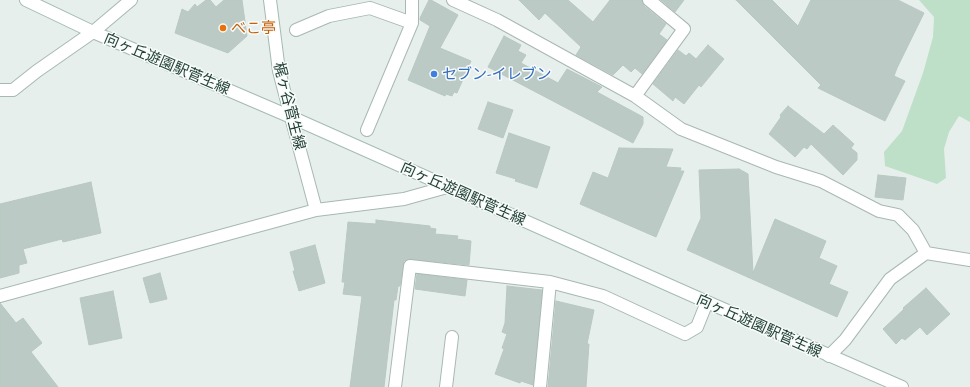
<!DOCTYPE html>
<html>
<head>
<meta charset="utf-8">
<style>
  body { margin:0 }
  canvas { display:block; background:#e6efeb }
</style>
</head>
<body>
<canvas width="970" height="387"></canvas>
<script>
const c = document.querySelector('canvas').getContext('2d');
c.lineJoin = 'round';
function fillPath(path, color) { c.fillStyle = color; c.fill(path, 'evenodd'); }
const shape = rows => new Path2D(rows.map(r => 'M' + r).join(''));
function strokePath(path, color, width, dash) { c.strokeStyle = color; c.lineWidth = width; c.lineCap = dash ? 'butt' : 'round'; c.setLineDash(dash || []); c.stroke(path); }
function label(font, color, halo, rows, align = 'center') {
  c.font = font + ' "Alegreya Sans","Noto Sans JP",sans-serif'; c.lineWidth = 3; c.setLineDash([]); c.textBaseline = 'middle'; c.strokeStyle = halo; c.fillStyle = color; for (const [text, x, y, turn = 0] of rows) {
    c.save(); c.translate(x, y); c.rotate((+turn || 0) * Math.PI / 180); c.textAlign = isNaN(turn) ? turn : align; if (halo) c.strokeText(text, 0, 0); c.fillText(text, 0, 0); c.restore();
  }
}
const green = shape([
  [919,0,970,0,970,122,959,116,949,132,944,149,946,178,937,184,885,166,884,152,902,131,923,73,933,37,934,17]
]);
const building = shape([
  [206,0,210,0,216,7,224,0,242,0,247,36,228,53,175,33,182,9,188,12,195,4,197,7,206,0],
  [429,0,431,0,458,15,440,48,471,61,457,93,454,92,452,96,446,94,445,96,408,80,430,26,420,20,420,18,429,0],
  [519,0,568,0,593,22,610,0,642,0,644,6,666,24,659,34,667,40,642,74,635,68,631,72,623,65,613,75,576,55,581,47,545,13,539,20,519,0],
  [661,0,684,0,675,12,661,0],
  [736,0,772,0,798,26,811,0,898,0,924,13,897,68,894,76,905,81,885,121,818,88,821,85,736,0],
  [504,36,521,45,518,51,526,55,521,63,558,83,567,69,602,87,597,92,643,117,643,124,633,143,488,67,504,36],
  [708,45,724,59,701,87,699,85,684,104,675,97,673,101,653,84,678,50,686,56,689,53,696,59,708,45],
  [488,102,513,110,503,138,478,129,488,102],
  [788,106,824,134,833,125,854,144,851,148,857,153,857,160,843,175,811,144,807,149,804,147,795,157,769,134,781,117,780,115,788,106],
  [509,133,550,147,537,188,515,181,516,179,496,173,509,133],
  [619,148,673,149,666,167,681,168,680,171,684,171,656,237,580,204,593,172,608,178,619,148],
  [739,169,748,174,753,273,775,219,826,241,819,258,837,266,829,284,848,292,837,317,687,250,701,218,699,170,739,169],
  [878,175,906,178,903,200,875,197,878,175],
  [91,182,101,233,63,242,62,239,23,249,27,263,19,265,19,273,0,278,0,204,91,182],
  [376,220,430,226,430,228,436,229,435,234,458,236,457,239,471,241,469,265,411,259,404,261,403,265,400,286,398,286,396,300,394,300,384,387,350,387,362,296,343,294,345,282,342,282,348,222,376,224,376,220],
  [315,245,325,283,299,291,293,271,295,271,290,252,315,245],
  [160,273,167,299,150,303,143,278,160,273],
  [417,274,467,280,465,296,415,289,417,274],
  [507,286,542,290,533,385,521,381,520,383,495,374,504,349,502,348,507,334,502,332,505,323,507,286],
  [926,288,950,314,927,335,920,327,905,340,902,338,896,344,883,329,904,309,903,308,926,288],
  [113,291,122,338,89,345,80,298,113,291],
  [556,301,594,310,587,344,589,344,586,387,548,387,556,301],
  [0,303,16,323,23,318,42,343,31,352,58,387,0,387,0,303]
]);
const lane = shape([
  [296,30,329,16,370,8,412,23],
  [367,130,412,23,412,0]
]);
const street = shape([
  [453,0,497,20,635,96,681,129,776,167,821,181,879,211,898,215,913,230,926,253],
  [0,90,13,90,37,71,93,32,131,0],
  [635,96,684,29,649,0],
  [291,117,316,210],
  [0,296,316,210,404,199,447,187],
  [829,356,845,340,890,279,926,253,970,260],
  [395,387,410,266,550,282,603,296,685,334,697,327,707,302],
  [446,387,452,337],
  [540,387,550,282]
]);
const secondary = shape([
  [26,0,93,32,291,117,707,302,902,387],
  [270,0,279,71,291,117]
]);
const markers = [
  [223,28,4,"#e8710a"],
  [434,74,4,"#3f7fe0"]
];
const foodNames = [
  ["べこ亭",231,28]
];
const streetNames = [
  ["向ヶ丘遊園駅菅生線",167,64,23],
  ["梶ヶ谷菅生線",289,106,76],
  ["向ヶ丘遊園駅菅生線",463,194,24],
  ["向ヶ丘遊園駅菅生線",759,326,24]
];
const shopNames = [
  ["セブン-イレブン",442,74]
];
fillPath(green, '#bfe0c8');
fillPath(building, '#bbcac4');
strokePath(building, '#b8c9c2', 1);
strokePath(lane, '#a8b8b2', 14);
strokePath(street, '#a8b8b2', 14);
strokePath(secondary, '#a4bbb3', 14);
strokePath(lane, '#fff', 12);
strokePath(street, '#fff', 12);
strokePath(secondary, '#fff', 12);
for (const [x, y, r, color] of markers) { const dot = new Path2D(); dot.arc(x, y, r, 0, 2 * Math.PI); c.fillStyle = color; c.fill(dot); strokePath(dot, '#f7fbf9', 1.5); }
label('15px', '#c56008', '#f7fbf9', foodNames, 'left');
label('15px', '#24423a', '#f7fbf9', streetNames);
label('15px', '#366cbe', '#f7fbf9', shopNames, 'left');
</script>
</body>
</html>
